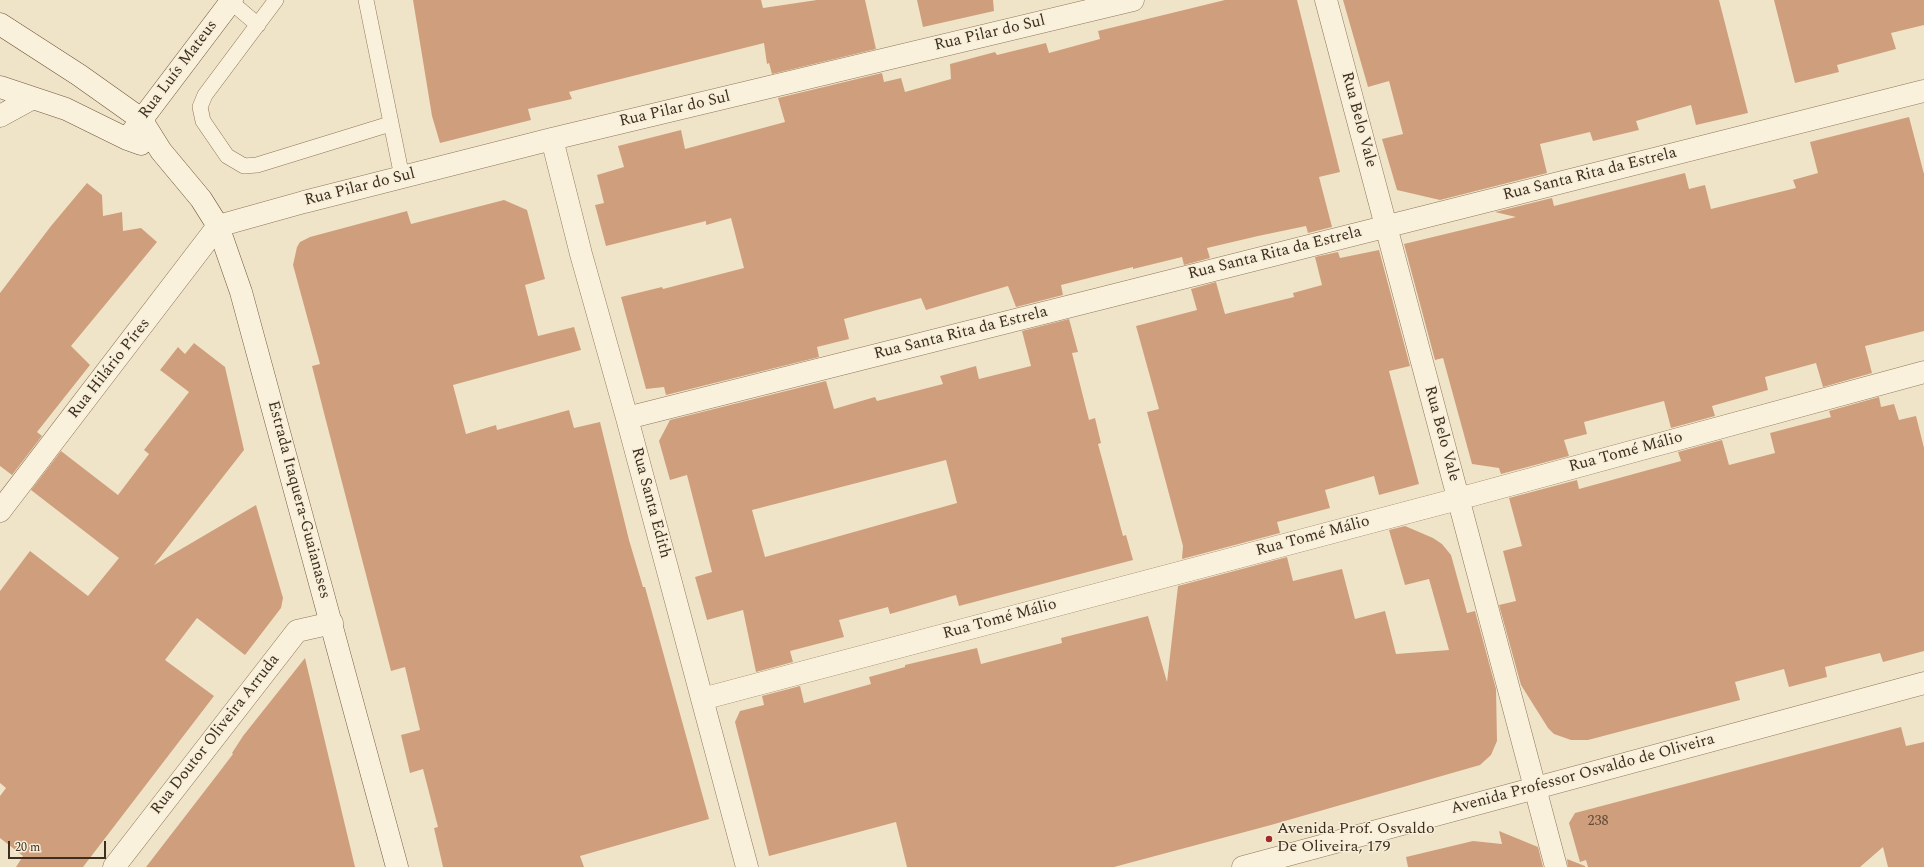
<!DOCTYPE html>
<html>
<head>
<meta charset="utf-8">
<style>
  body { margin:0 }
  #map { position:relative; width:1924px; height:867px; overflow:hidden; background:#f0e4c8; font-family:Spectral,serif }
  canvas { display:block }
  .scale { position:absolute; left:8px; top:841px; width:98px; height:18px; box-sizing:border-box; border:2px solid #3d2e20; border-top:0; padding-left:5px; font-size:12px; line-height:14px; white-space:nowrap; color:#3d2e20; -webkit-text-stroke:3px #f7eed8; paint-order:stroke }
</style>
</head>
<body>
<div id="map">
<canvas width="1924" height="867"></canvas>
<div class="scale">20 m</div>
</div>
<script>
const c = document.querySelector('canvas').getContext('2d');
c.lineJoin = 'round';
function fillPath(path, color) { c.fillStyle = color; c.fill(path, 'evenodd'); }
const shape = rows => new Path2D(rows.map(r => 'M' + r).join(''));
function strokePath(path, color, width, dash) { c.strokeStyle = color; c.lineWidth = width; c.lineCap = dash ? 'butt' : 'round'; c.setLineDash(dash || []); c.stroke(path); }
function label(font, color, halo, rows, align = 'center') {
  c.font = font + ' Spectral,serif'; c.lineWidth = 3; c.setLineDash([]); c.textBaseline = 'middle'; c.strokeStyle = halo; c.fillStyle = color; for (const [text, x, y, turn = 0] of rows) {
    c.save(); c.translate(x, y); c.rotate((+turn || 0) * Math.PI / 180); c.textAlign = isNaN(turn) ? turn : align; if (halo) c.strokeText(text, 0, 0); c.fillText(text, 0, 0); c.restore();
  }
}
const building = shape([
  [413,0,761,0,763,8,817,0,865,0,876,49,772,74,769,63,767,64,764,43,569,92,572,99,528,109,531,120,440,143,432,116],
  [917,0,993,0,994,11,923,27],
  [1225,0,1297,0,1340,172,1319,177,1332,227,1308,233,1306,226,1258,236,1207,248,1210,258,1184,265,1182,257,1133,269,1133,267,1061,285,1063,295,1016,307,1008,286,926,310,921,298,844,319,849,339,817,347,819,357,666,395,664,387,646,389,621,297,662,287,663,289,744,268,731,218,706,225,706,221,606,246,595,205,604,203,597,175,624,167,618,146,681,130,685,149,785,122,778,98,882,73,884,82,901,78,905,92,951,79,950,64,995,52,997,55,1046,43,1049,53,1100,39,1098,31],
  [1343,0,1719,0,1748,113,1696,125,1691,105,1636,121,1639,130,1593,141,1590,132,1540,144,1547,173,1440,200,1397,190,1382,139,1403,134,1389,81,1368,87],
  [1774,0,1924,0,1924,25,1891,33,1896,49,1837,65,1839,72,1795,83],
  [1909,117,1924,174,1924,331,1865,346,1872,373,1823,387,1816,363,1765,377,1768,390,1712,406,1715,416,1671,428,1664,401,1584,422,1587,434,1564,440,1569,456,1501,474,1499,468,1472,464,1443,358,1435,360,1404,244,1516,217,1495,212,1552,198,1554,206,1685,173,1689,189,1705,185,1711,209,1796,188,1793,180,1818,173,1810,142],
  [87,183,102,195,103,216,122,212,123,231,141,228,157,242,71,346,90,365,37,432,42,436,12,475,0,466,0,293,51,226],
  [504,200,527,210,545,279,525,285,538,336,574,327,581,350,453,385,466,434,496,425,497,430,569,410,574,428,600,422,629,540,643,587,645,587,709,819,580,856,584,867,443,867,434,828,438,827,423,769,410,773,401,735,420,730,405,667,391,671,324,413,312,366,320,364,293,265,297,247,300,242,310,237,407,211,411,224],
  [1379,250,1410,366,1389,371,1419,484,1379,495,1374,476,1325,490,1330,508,1277,522,1280,533,1182,559,1183,546,1147,412,1159,409,1136,326,1197,310,1191,289,1216,282,1225,314,1294,297,1293,293,1322,285,1315,257,1338,252,1340,258],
  [1069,319,1078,352,1072,353,1089,420,1095,418,1101,443,1098,444,1123,536,1126,535,1133,560,959,606,956,595,890,614,888,607,839,620,844,637,790,651,793,662,756,672,743,610,707,620,695,577,712,572,687,475,670,480,659,441,670,420,826,381,834,409,875,397,877,401,943,384,940,376,976,366,979,379,1031,366,1022,331],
  [946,460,957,503,765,557,752,510],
  [194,343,225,367,244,450,154,565,256,505,283,598,281,608,245,655,197,618,165,660,214,696,83,867,16,867,23,856,0,838,0,796,6,788,0,783,0,591,30,551,88,596,119,558,31,490,61,451,118,495,149,454,144,450,189,392,160,370,178,347,185,354],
  [1879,397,1881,407,1894,404,1899,420,1916,416,1924,448,1924,651,1883,662,1880,653,1825,667,1827,677,1789,687,1784,669,1735,682,1740,700,1588,740,1571,740,1554,734,1548,728,1521,685,1499,605,1516,601,1503,551,1522,546,1509,498,1577,480,1579,489,1681,461,1678,452,1722,440,1729,465,1775,453,1770,433,1831,417,1829,411],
  [1405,526,1433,538,1442,544,1451,555,1467,613,1475,611,1496,689,1497,741,1491,755,1480,765,1271,825,1114,867,907,867,896,822,769,856,735,722,740,711,764,705,762,696,800,686,804,703,871,684,869,677,905,667,905,665,977,648,981,664,1062,643,1061,638,1148,616,1167,682,1178,586,1287,557,1293,581,1342,569,1355,619,1385,611,1396,654,1449,650,1429,579,1405,585,1389,530],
  [305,658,355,867,146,867,217,775,233,754,232,753,243,736],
  [1901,727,1906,746,1924,742,1924,867,1888,867,1883,847,1860,867,1588,867,1586,860,1580,862,1569,823,1575,813],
  [1499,831,1538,847,1543,867,1408,867,1406,857,1473,841,1502,844],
  [1567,859,1585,866,1585,867,1568,867]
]);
const service = shape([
  [276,0,205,95,200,107,203,121,227,156,244,166,257,165,390,124],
  [366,0,402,177],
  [231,2,258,25]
]);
const minor = shape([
  [1326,0,1556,867],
  [552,139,581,254,627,418,747,867],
  [627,418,1924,91],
  [0,511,218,226,304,202,552,139,1133,0],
  [702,699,1458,499,1924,372],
  [114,867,297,631,332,623]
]);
const tertiary = shape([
  [1243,867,1924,683]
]);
const secondary = shape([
  [0,24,79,75,141,119,161,151,201,199,218,226,241,292,397,867],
  [0,87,66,109,127,139,141,144],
  [0,116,33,98],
  [127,139,232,0]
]);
const markers = [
  [1269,839,4,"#9e2a2b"]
];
const numberNames = [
  ["238",1598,822]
];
const streetNames = [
  ["Rua Pilar do Sul",990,34,-13],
  ["Rua Luís Mateus",179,70,-53],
  ["Rua Pilar do Sul",675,110,-13],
  ["Rua Belo Vale",1358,120,75],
  ["Rua Santa Rita da Estrela",1590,175,-14],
  ["Rua Pilar do Sul",360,188,-14],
  ["Rua Santa Rita da Estrela",1275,254,-14],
  ["Rua Santa Rita da Estrela",961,334,-14],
  ["Rua Hilário Píres",110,369,-52],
  ["Rua Belo Vale",1441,434,75],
  ["Rua Tomé Málio",1626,453,-15],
  ["Estrada Itaquera-Guaianases",298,500,75],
  ["Rua Santa Edith",650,503,75],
  ["Rua Tomé Málio",1313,537,-15],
  ["Rua Tomé Málio",1000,620,-15],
  ["Rua Doutor Oliveira Arruda",216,735,-52],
  ["Avenida Professor Osvaldo de Oliveira",1583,775,-15]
];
const poiNames = [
  ["Avenida Prof. Osvaldo",1277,830],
  ["De Oliveira, 179",1277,848]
];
fillPath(building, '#cf9f7d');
strokePath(service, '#8d765c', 16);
strokePath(minor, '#8d765c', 23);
strokePath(tertiary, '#8d765c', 23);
strokePath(secondary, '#6f573f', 23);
strokePath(service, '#faf1dc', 15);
strokePath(minor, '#faf1dc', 22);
strokePath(tertiary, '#faf1dc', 22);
strokePath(secondary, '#faf1dc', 22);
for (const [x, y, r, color] of markers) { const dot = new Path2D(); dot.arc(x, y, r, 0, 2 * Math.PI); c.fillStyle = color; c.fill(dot); strokePath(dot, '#f7eed8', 1.5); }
label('14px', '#624a37', null, numberNames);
label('16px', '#3d2e20', '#f7eed8', streetNames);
label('16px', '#3d2e20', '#f7eed8', poiNames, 'left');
</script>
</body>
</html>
